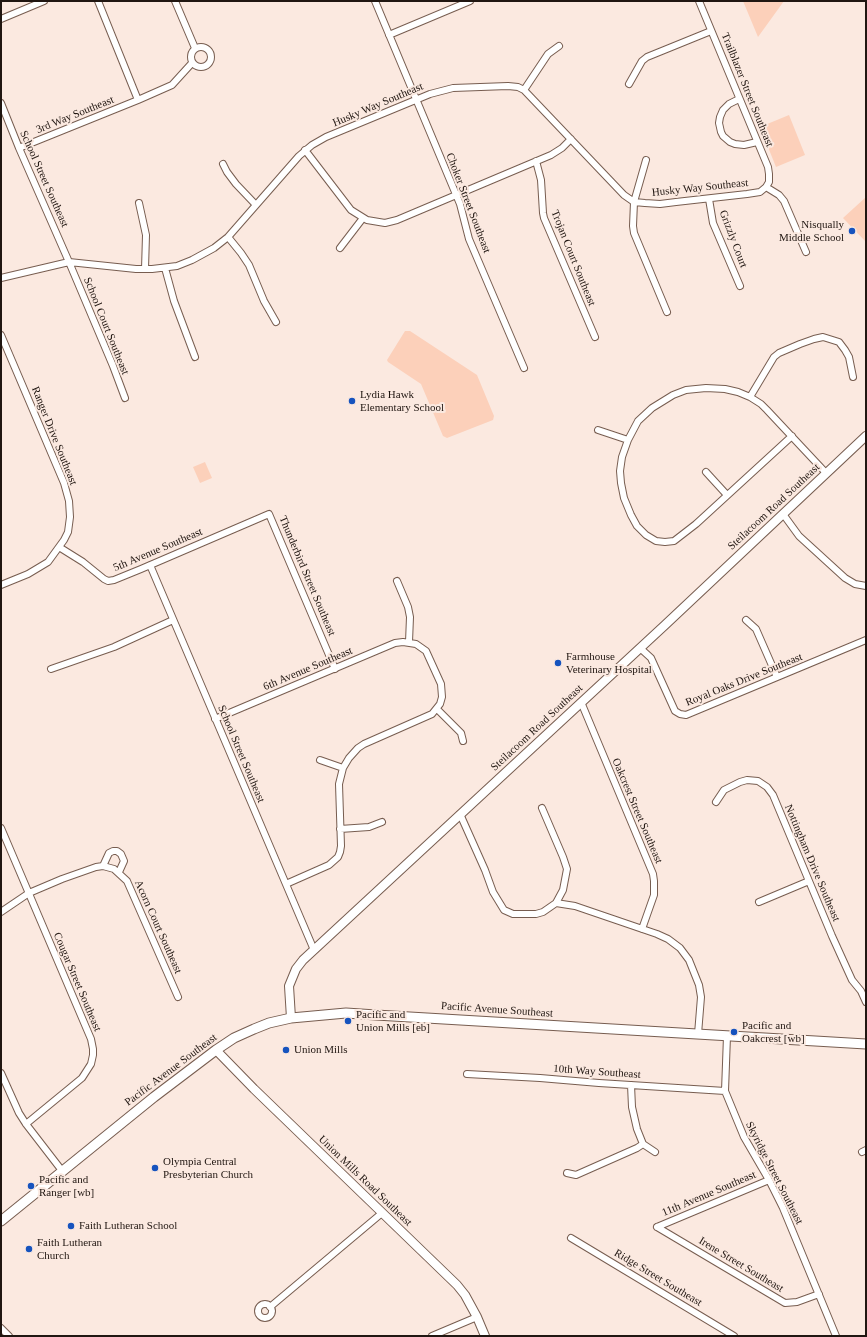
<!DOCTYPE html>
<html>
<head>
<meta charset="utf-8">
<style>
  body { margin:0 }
  #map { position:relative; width:867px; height:1337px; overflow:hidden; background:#fbe9e0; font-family:"Times New Roman",serif }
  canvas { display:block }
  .frame { position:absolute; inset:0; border:2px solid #201611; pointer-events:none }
</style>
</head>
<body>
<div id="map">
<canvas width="867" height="1337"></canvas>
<div class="frame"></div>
</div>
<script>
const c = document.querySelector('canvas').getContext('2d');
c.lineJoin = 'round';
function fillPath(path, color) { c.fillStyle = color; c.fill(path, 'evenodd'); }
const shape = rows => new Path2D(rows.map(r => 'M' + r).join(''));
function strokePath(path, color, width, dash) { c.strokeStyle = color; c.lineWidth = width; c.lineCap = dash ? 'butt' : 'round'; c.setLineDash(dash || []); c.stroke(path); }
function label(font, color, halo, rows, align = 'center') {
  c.font = font + ' "Times New Roman",serif'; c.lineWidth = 4; c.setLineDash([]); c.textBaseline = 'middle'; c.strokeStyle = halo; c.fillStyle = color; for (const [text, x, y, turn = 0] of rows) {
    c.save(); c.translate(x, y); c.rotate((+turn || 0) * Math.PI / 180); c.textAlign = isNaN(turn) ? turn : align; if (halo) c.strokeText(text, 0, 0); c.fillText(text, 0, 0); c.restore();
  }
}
const green = shape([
  [743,1,784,1,758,37],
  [789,115,805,155,776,167,760,127],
  [866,197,866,242,843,218],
  [405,331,410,331,477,375,494,416,493,420,447,438,443,436,421,384,388,362,387,360],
  [205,462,212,478,200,483,193,467]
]);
const minor = shape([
  [98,1,138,100],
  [175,1,195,48],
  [375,1,460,204,469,239,524,368],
  [699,1,768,167,769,174,769,182,766,187],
  [1,19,44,1],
  [389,35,470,1],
  '191 57a10 10 0 1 1 20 0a10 10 0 1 1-20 0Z',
  [629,84,642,61,647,57,711,31],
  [524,90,548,54,559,46],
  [739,99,729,104,723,110,720,117,719,123,721,132,723,136,730,142,735,144,744,145,757,142],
  [1,103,19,148,69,262,113,366,125,398],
  [19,148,138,100,172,85,192,63],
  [305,150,351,210,367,220,385,223,397,220,551,155,562,148,571,139],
  [646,160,634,202,633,226,634,233,667,312],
  [536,161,541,180,543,213,544,218,595,337],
  [223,164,227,172,236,184,256,205],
  [766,187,779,195,784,201,806,252],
  [709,199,713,223,740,286],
  [139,203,146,235,145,269],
  [228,237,241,253,249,265,264,301,276,322],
  [340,248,363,218],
  [165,268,174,301,195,357],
  [1,278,69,262,136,269,152,269,177,266,192,260,214,248,228,237,299,156,312,145,326,137,430,94,453,88,508,86,518,87,524,90,624,195,634,202,645,203,660,204,676,202,747,194,760,192,766,187],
  [1,335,64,483,69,501,70,517,68,532,64,540,48,562,28,574,1,585],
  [750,397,774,357,779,353,800,344,814,339,823,337,839,342,845,350,849,357,853,377],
  [598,430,628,440],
  [792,436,696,524,674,541,665,542,656,541,646,535,637,526,631,515,624,498,621,483,620,471,622,457,628,440,638,421,652,408,673,395,686,390,706,388,725,389,738,392,750,397,761,404,767,410,826,473],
  [706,472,727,495],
  [783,514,799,536,845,578,855,584,866,586],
  [59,547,83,562,104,579,108,581,114,580,141,569,269,514,335,669],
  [150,565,314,950],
  [397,581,408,607,410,617,409,642],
  [746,620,756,629,777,677],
  [640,648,651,658,675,711,680,714,686,715,866,640],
  [51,669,114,647,173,620],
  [581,702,653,874,654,881,654,895,642,929],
  [437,709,461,733,463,741],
  [215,719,395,643,403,642,416,644,426,651,441,684,442,697,440,704,432,714,364,744,358,748,349,758,343,768,339,784,341,846,340,852,338,857,329,865,286,884],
  [320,760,343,768],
  [716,802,724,790,740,782,747,780,758,781,767,787,773,795,832,936,852,980,861,991,866,1002],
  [542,808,563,857,567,869,563,890,556,903],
  [460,814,485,870,493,892,504,910,513,914,536,914,543,912,556,903,575,906,657,934,668,939,680,948,689,960,699,985,701,997,698,1034],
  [1,828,91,1039,93,1049,93,1055,91,1064,82,1078,26,1124],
  [340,829,369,827,382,822],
  [103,866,109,853,113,851,117,851,121,854,124,861,119,872],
  [759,902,809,881],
  [1,912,29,893,62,879,96,867,103,866,114,869,127,881,178,997],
  [727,1036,725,1091,744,1137,769,1180,783,1208,836,1336],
  [1,1073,19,1113,26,1124,63,1172],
  [467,1074,540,1078,599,1083,725,1091],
  [631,1085,632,1107,637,1129,643,1144,655,1152],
  [862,1152,866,1150],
  [567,1173,576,1175,637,1148,643,1144],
  [657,1227,785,1303,797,1302,819,1294],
  [657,1227,769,1180],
  [571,1238,734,1336],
  '258 1311a7 7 0 1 1 14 0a7 7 0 1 1-14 0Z',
  [270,1307,382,1213],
  [1,1328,9,1336],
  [432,1336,477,1317]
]);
const tertiary = shape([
  [291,1018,289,986,296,969,303,960,665,625,866,436],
  [216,1050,254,1089,457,1285,465,1295,477,1317,485,1336]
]);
const secondary = shape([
  [1,1221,154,1097,216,1050,234,1038,254,1029,269,1023,291,1018,346,1013,376,1015,866,1044]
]);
const markers = [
  [852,231,4,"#1653be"],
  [352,401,4,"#1653be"],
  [558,663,4,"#1653be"],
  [348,1021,4,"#1653be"],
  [734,1032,4,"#1653be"],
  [286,1050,4,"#1653be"],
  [155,1168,4,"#1653be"],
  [31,1186,4,"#1653be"],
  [71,1226,4,"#1653be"],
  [29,1249,4,"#1653be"]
];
const streetNames = [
  ["Trailblazer Street Southeast",747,90,68],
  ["Husky Way Southeast",378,105,-23],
  ["3rd Way Southeast",75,115,-22],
  ["School Street Southeast",44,179,66],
  ["Husky Way Southeast",700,188,-6],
  ["Choker Street Southeast",468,203,69],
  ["Grizzly Court",733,239,69],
  ["Trojan Court Southeast",573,258,68],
  ["School Court Southeast",106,326,68],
  ["Ranger Drive Southeast",54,436,68],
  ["Steilacoom Road Southeast",774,507,-43],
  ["5th Avenue Southeast",158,550,-23],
  ["Thunderbird Street Southeast",307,576,67],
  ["6th Avenue Southeast",308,669,-23],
  ["Royal Oaks Drive Southeast",744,680,-22],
  ["Steilacoom Road Southeast",537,728,-43],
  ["School Street Southeast",241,754,67],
  ["Oakcrest Street Southeast",637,811,67],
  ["Nottingham Drive Southeast",812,863,67],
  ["Acorn Court Southeast",158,927,66],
  ["Cougar Street Southeast",77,982,67],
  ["Pacific Avenue Southeast",497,1010,4],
  ["Pacific Avenue Southeast",171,1070,-37],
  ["10th Way Southeast",597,1072,4],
  ["Skyridge Street Southeast",774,1173,63],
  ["Union Mills Road Southeast",365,1181,44],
  ["11th Avenue Southeast",709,1194,-23],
  ["Irene Street Southeast",741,1265,31],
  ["Ridge Street Southeast",658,1278,31]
];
const poiNames = [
  ["Nisqually",844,225,"right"],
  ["Middle School",844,238,"right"],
  ["Lydia Hawk",360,395],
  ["Elementary School",360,408],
  ["Farmhouse",566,657],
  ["Veterinary Hospital",566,670],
  ["Pacific and",356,1015],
  ["Union Mills [eb]",356,1028],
  ["Pacific and",742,1026],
  ["Oakcrest [wb]",742,1039],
  ["Union Mills",294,1050],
  ["Olympia Central",163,1162],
  ["Presbyterian Church",163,1175],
  ["Pacific and",39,1180],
  ["Ranger [wb]",39,1193],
  ["Faith Lutheran School",79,1226],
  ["Faith Lutheran",37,1243],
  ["Church",37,1256]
];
fillPath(green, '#fcd0ba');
strokePath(minor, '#775d50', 8);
strokePath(tertiary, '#775d50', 10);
strokePath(secondary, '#775d50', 11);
strokePath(minor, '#fff', 6);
strokePath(tertiary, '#fff', 8);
strokePath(secondary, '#fff', 9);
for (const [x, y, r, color] of markers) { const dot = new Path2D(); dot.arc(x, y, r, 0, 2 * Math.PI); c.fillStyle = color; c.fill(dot); strokePath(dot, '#fbe9e0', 1.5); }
label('11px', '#201611', '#fbe9e0', streetNames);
label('11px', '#201611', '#fbe9e0', poiNames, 'left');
</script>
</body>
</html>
